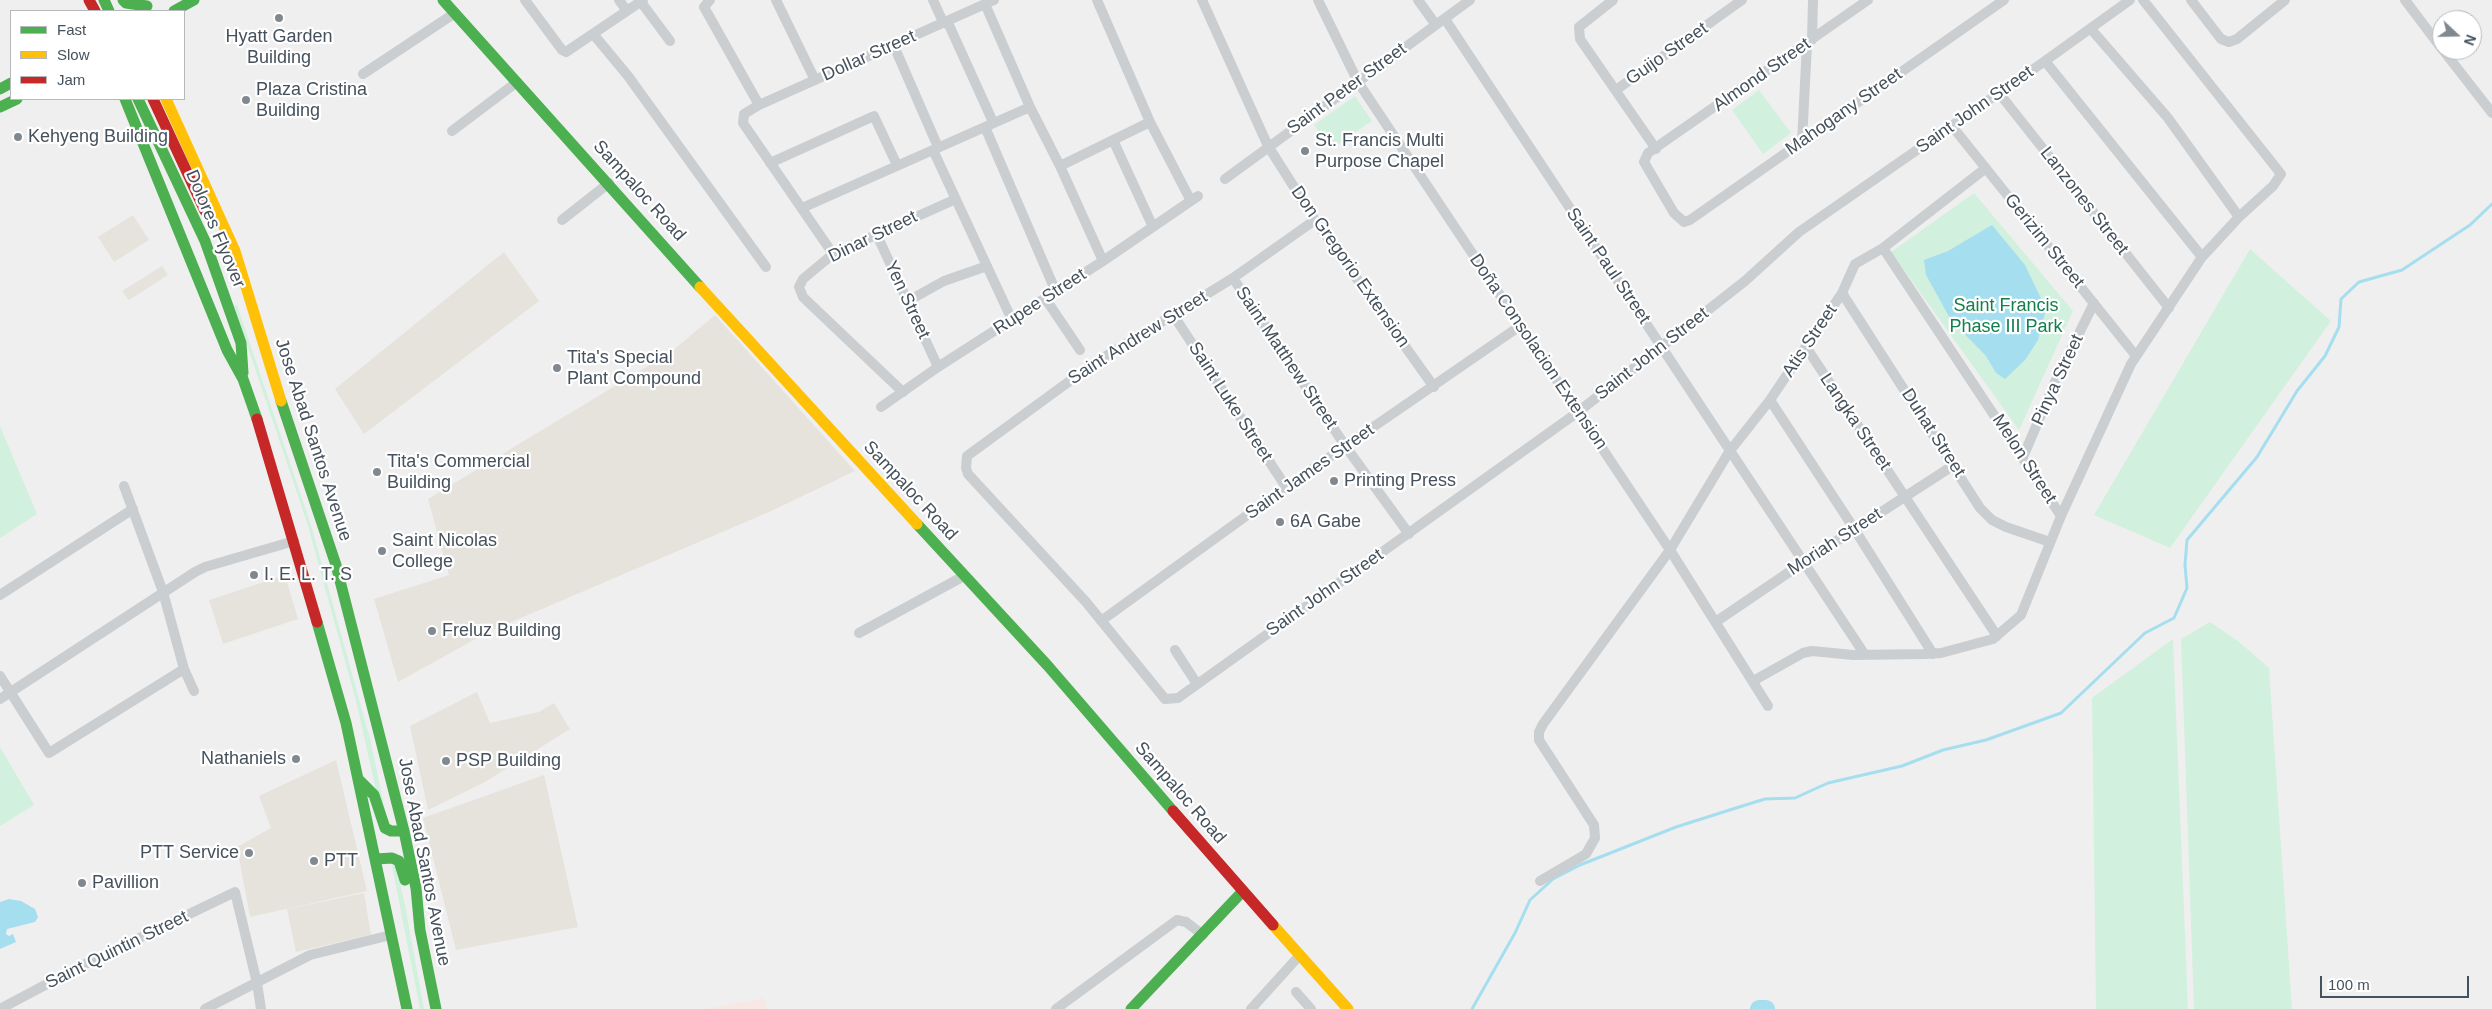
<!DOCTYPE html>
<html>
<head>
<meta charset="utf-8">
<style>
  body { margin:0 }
  #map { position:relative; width:2492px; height:1009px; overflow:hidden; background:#f0efef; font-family:Arial,sans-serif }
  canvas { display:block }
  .legend { position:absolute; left:10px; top:10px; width:175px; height:90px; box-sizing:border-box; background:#fff; border:1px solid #b5b9be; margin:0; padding:6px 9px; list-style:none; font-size:15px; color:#45515c }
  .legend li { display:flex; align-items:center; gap:10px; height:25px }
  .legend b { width:25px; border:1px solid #b5b9be }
  .north { position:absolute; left:2432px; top:10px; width:50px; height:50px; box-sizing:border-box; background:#fff; border:1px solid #b5b9be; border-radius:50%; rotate:111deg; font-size:14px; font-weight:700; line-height:20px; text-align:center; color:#45515c }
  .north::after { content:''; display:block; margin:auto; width:18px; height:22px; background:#81888f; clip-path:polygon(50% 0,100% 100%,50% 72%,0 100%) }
  .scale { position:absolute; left:2320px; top:976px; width:149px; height:22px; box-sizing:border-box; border:2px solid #45515c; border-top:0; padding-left:6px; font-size:15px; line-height:18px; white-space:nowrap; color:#45515c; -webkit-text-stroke:4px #fff; paint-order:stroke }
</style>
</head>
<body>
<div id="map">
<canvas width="2492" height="1009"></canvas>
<ul class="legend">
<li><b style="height:6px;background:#4caf50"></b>Fast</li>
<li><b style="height:6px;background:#ffc107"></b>Slow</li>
<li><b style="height:6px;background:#c62828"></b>Jam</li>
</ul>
<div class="north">N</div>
<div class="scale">100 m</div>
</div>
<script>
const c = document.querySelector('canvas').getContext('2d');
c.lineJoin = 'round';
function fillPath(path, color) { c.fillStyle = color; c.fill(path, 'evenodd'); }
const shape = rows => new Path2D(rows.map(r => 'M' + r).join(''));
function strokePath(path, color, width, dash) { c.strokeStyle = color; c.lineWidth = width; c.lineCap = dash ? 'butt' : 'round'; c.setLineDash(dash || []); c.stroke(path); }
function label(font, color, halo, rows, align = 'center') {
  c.font = font + ' Arial,sans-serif'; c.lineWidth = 4.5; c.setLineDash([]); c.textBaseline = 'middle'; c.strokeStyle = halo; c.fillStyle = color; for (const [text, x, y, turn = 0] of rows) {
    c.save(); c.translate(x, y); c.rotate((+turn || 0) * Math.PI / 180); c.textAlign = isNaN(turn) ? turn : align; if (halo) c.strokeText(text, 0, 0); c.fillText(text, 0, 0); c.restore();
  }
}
const commercial = shape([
  [133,215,149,240,114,262,98,237],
  [504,252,539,301,364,434,335,389],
  [162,266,168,275,129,300,122,291],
  [715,315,855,471,769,512,488,632,398,682,374,599,449,575,428,499,671,352],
  [285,575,298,619,223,644,209,600],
  [477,692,490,723,539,712,554,703,570,729,485,782,428,810,410,726],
  [336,760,367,891,250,917,237,847,271,828,259,796],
  [544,775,578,927,456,950,423,818],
  [364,893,371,935,296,952,287,909]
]);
const medical = shape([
  [764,998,766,1009,706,1009]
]);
const green = shape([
  [1759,90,1791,133,1763,154,1732,110],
  [1355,96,1372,121,1331,149,1314,125],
  [1974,193,2073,311,2019,430,1891,252],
  [2250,249,2331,321,2170,548,2094,515],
  [237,305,311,525,370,739,387,819,376,790,356,701,308,526,234,306],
  [0,426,37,514,0,538],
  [2210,622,2238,641,2269,668,2292,1009,2194,1009,2181,639],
  [2173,639,2188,1009,2096,1009,2092,698],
  [0,747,34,805,0,826],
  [396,865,405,905,424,1009,420,1009,392,866]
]);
const water = shape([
  [1992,225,2025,265,2046,309,2038,340,2025,360,2005,379,1996,373,1986,356,1951,320,1926,275,1924,260,1948,251],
  [9,899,21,901,35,909,38,917,35,922,7,929,6,934,9,936,13,934,16,942,0,949,0,902]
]);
const stream = shape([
  [1472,1009,1515,933,1530,900,1553,879,1580,865,1676,827,1736,808,1765,799,1795,798,1828,783,1902,766,1943,750,1986,740,2061,713,2145,633,2174,618,2187,588,2185,565,2187,540,2257,457,2297,391,2325,356,2339,327,2341,299,2359,282,2402,270,2470,225,2492,204]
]);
const river = shape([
  [1759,1009,1766,1009]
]);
const street = shape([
  [525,0,562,50,566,52,643,0],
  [619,0,627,11],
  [710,0,704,7,759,105],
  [776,0,815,80],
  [933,0,943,22,949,25,993,122],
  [1097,0,1150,122,1191,201],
  [1202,0,1268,146,1315,220,1434,387],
  [1318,0,1358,82,1670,550,1768,706],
  [1418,0,1436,25],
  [1613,0,1579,27,1580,39,1656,149],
  [1868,0,1648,153,1644,162,1674,213,1684,222,1690,220,2004,0],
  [2191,0,2221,39,2229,42,2237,39,2285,0],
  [2405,0,2442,49],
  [641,2,670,41],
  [985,4,1030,107,1060,166,1103,261],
  [1445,19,1865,655],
  [2091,29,2168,118,2239,217],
  [594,35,628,76,766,267],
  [1812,40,1813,0],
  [894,46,938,147],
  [2443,50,2492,113],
  [2045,61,2202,257],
  [363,74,455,13],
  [1616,90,1742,0],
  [1999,93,2169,308],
  [1952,126,2136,356],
  [985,127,1056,292],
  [452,131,517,82],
  [1113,140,1153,227],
  [1802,142,1807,44],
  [933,150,1012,320],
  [770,163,874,116,897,165],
  [1060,166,1150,122],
  [1225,179,1470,0],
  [802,208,1030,107],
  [562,220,609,183],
  [1315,220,1233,278,1093,364,967,456,966,468,968,474,1086,602,1165,699,1178,698,1578,412,1745,281,1799,232,2045,61,2130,0],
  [876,233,938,367],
  [833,254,743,123,744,114,759,105,994,0],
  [1233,278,1346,447,1409,534],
  [1842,293,1980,508,1992,520,2006,527,2050,542],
  [1045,298,1080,350],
  [908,301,944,281,987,266],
  [1174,316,1286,487],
  [1806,347,1997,636],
  [903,392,803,297,799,287,803,279,833,254,956,199],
  [1770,400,1855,530,1933,654],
  [881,407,938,367,1103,261,1198,196],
  [2023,457,2055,382,2094,303],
  [124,486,163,592,184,669,194,691],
  [2061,516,2131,364,2202,257,2239,217,2273,186,2281,174,2143,0],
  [0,595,133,509],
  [1101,621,1286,487,1520,326],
  [1717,621,1804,562,1954,465],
  [859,633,964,576],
  [1175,650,1197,684],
  [0,676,49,753,184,669],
  [1753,681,1803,653,1812,651,1853,655,1925,654,1941,653,1993,639,2021,615,2061,516,1883,248],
  [0,699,195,572,205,567,294,541],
  [1540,881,1586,854,1595,838,1594,825,1539,740,1539,732,1543,724,1670,550,1729,452,1770,400,1842,293,1855,264,1883,248,1986,168],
  [1296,992,1311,1009],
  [0,1009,79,967,235,892,257,983,261,1009],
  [205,1009,310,955,391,935],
  [1056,1009,1177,920,1186,922,1203,935],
  [1251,1009,1299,956]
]);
const fast = shape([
  [104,0,109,11],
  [123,0,126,3,147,6],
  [443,0,700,287],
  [174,11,194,0],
  [0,89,11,83],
  [125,99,227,350,243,379,257,419],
  [138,99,205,241,241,343,243,373],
  [0,107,17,99],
  [281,401,336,565,404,831,416,888,420,930,436,1009],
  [917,524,1048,666,1173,811],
  [317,622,346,723,407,1009],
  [359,780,374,795,385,828,391,831,404,831],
  [376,859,392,858,399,861,405,880],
  [1131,1009,1243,891]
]);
const slow = shape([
  [166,99,235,251,281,401],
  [700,287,917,524],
  [1273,925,1348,1009]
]);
const jam = shape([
  [89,0,95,11],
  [153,99,205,211],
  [257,419,317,622],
  [1173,811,1273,925]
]);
const markers = [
  [279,18,5,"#81888f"],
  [246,100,5,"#81888f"],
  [18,137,5,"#81888f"],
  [1305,151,5,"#81888f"],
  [557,368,5,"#81888f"],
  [377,472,5,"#81888f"],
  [1334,481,5,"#81888f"],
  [1280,522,5,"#81888f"],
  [382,551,5,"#81888f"],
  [254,575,5,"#81888f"],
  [432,631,5,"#81888f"],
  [296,759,5,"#81888f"],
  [446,761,5,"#81888f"],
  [249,853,5,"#81888f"],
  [314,861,5,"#81888f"],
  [82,883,5,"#81888f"]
];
const poiNames = [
  ["Hyatt Garden",279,37,"center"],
  ["Building",279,58,"center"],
  ["Plaza Cristina",256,90],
  ["Building",256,111],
  ["Kehyeng Building",28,137],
  ["St. Francis Multi",1315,141],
  ["Purpose Chapel",1315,162],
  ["Tita's Special",567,358],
  ["Plant Compound",567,379],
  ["Tita's Commercial",387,462],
  ["Building",387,483],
  ["Printing Press",1344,481],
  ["6A Gabe",1290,522],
  ["Saint Nicolas",392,541],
  ["College",392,562],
  ["I. E. L. T. S",264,575],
  ["Freluz Building",442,631],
  ["Nathaniels",286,759,"right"],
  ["PSP Building",456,761],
  ["PTT Service",239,853,"right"],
  ["PTT",324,861],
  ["Pavillion",92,883]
];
const streetNames = [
  ["Guijo Street",1667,54,-35],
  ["Dollar Street",869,56,-24],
  ["Almond Street",1762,75,-35],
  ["Saint Peter Street",1347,89,-36],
  ["Saint John Street",1975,110,-35],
  ["Mahogany Street",1844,112,-35],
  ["Sampaloc Road",639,191,48],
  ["Lanzones Street",2084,201,52],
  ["Dolores Flyover",215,229,67],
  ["Dinar Street",873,237,-26],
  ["Gerizim Street",2044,241,51],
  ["Saint Paul Street",1608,266,56],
  ["Don Gregorio Extension",1350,267,55],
  ["Yen Street",907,300,65],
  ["Rupee Street",1040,302,-33],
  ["Saint Andrew Street",1138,338,-32],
  ["Atis Street",1810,341,-56],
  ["Doña Consolacion Extension",1538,352,56],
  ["Saint John Street",1652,354,-38],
  ["Saint Matthew Street",1286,358,56],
  ["Pinya Street",2058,380,-65],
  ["Saint Luke Street",1230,402,57],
  ["Langka Street",1855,422,56],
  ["Duhat Street",1933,433,57],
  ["Jose Abad Santos Avenue",313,440,72],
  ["Melon Street",2024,459,57],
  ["Saint James Street",1310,472,-35],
  ["Sampaloc Road",910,491,47],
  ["Moriah Street",1835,542,-33],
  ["Saint John Street",1325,593,-35],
  ["Sampaloc Road",1180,793,49],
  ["Jose Abad Santos Avenue",424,862,79],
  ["Saint Quintin Street",117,950,-26]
];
const parkNames = [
  ["Saint Francis",2006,306],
  ["Phase III Park",2006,327]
];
fillPath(commercial, '#e5e3dc');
fillPath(medical, '#f7e7e5');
fillPath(green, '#d2f0de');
fillPath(water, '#a5deef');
strokePath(stream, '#a5deef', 3);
strokePath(river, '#a5deef', 18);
strokePath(street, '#cbced0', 10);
strokePath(fast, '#4caf50', 11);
strokePath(slow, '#ffc107', 11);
strokePath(jam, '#c62828', 11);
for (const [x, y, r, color] of markers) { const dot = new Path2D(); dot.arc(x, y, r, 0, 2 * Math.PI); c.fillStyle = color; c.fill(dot); strokePath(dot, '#fff', 2); }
label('18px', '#45515c', '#fff', poiNames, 'left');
label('18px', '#45515c', '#fff', streetNames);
label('18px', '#13804c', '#fff', parkNames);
</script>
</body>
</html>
